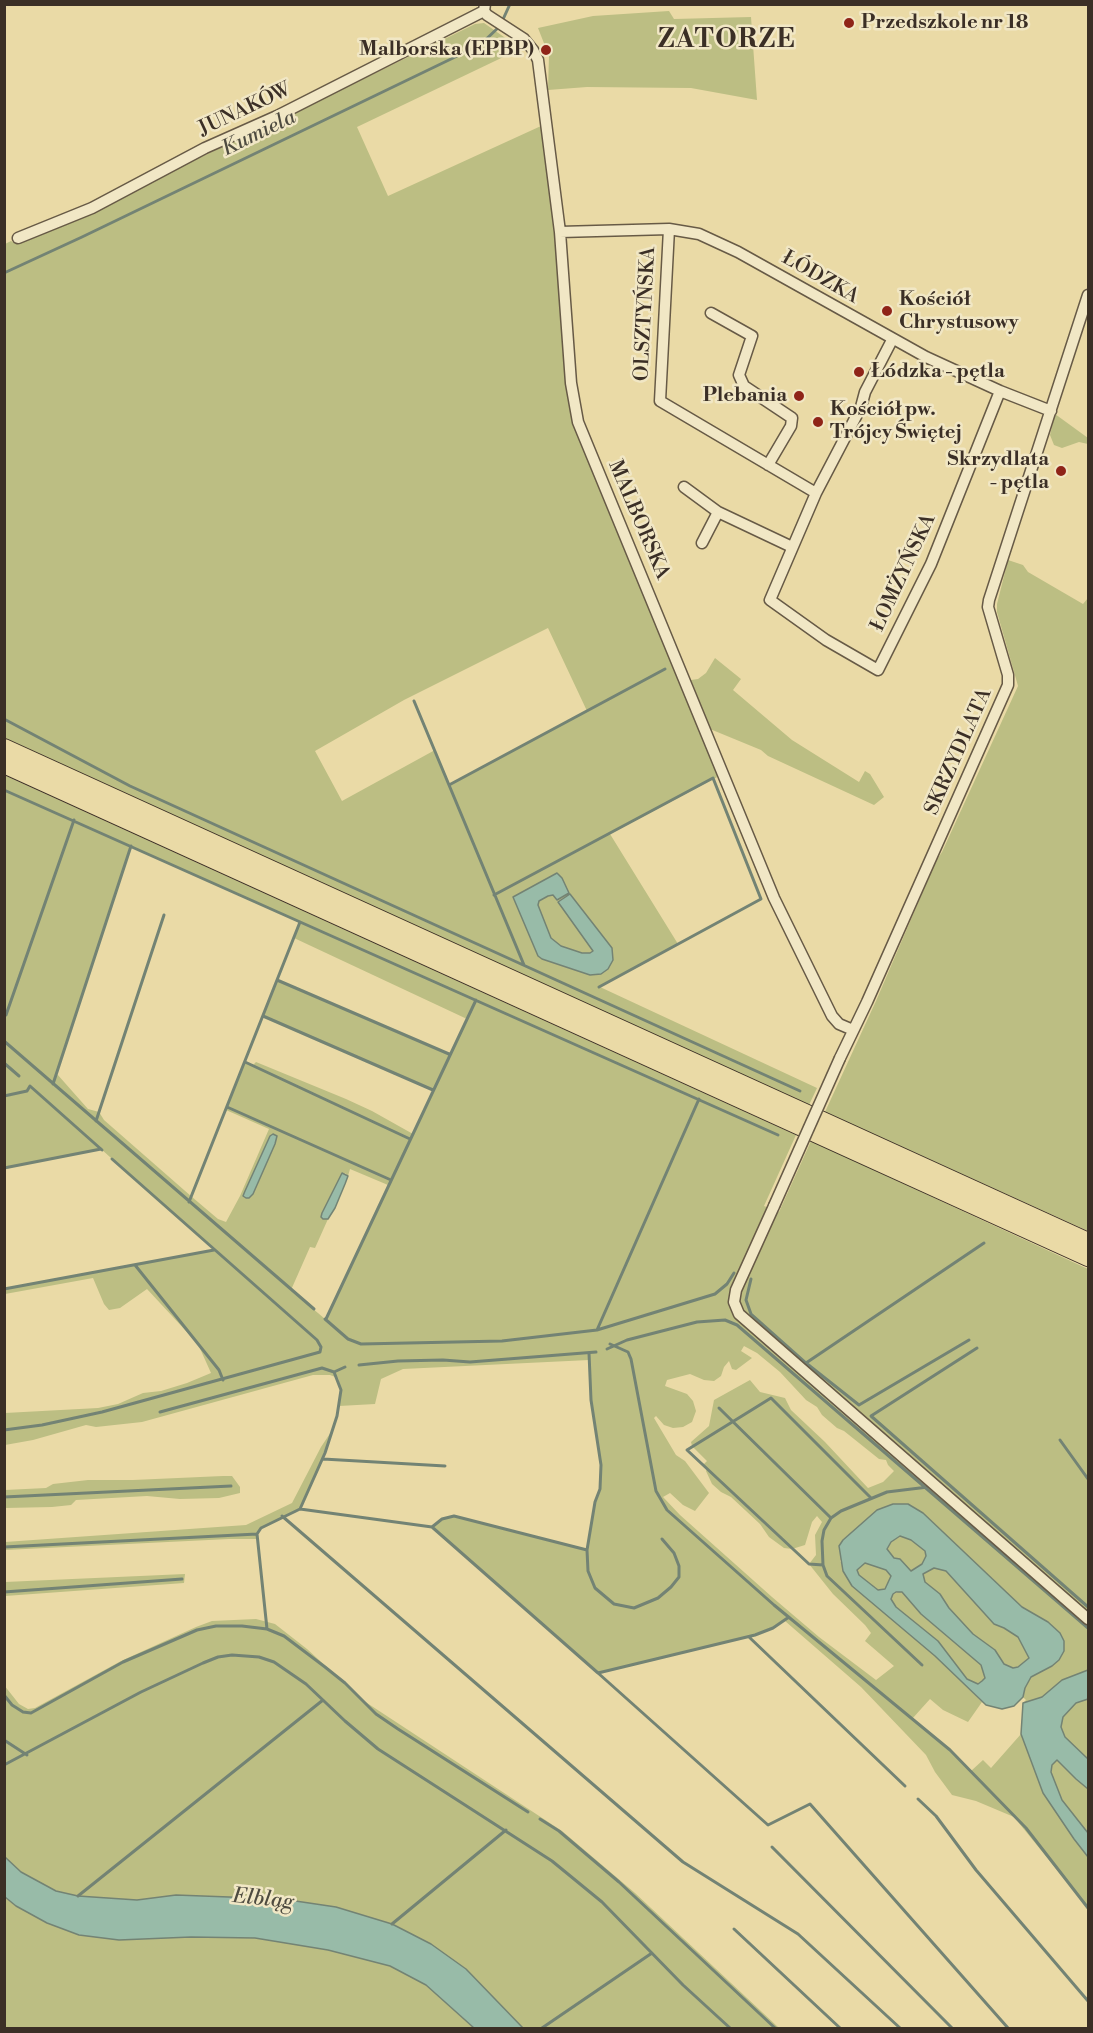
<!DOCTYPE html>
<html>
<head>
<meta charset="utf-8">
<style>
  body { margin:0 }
  #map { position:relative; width:1093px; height:2033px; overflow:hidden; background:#eadaa6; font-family:"Libre Bodoni",serif }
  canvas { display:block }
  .frame { position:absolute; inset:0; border:6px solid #3b2f26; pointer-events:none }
</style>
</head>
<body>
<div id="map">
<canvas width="1093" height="2033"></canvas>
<div class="frame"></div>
</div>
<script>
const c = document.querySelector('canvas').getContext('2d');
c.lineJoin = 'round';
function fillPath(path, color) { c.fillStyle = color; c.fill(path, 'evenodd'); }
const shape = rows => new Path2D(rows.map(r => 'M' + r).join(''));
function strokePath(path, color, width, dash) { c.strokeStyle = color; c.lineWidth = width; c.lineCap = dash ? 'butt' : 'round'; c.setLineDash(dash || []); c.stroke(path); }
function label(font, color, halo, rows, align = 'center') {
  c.font = font + ' "Libre Bodoni",serif'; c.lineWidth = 5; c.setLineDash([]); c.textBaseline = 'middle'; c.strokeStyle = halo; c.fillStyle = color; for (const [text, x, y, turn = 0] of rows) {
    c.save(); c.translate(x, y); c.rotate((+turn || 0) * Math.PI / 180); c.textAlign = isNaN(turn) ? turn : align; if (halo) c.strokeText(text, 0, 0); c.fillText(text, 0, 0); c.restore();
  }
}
const green = shape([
  [669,11,674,19,751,17,757,100,691,88,587,87,548,90,549,56,538,28,593,16],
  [484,23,514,44,518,50,357,127,388,196,541,126,556,232,567,383,721,775,610,834,678,944,600,987,817,1088,809,1105,5,738,5,244,11,241,16,244,95,211,188,161,197,159,321,100,475,24],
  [548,628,587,711,450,785,435,750,342,801,315,751,404,700],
  [1055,414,1088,438,1088,444,1079,442,1062,448,1054,445,1050,435],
  [1008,560,1023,565,1028,572,1083,604,1088,598,1088,1231,825,1112,876,1001,936,861,942,852,1018,686,997,612,997,604],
  [715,658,741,679,733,690,792,740,859,782,865,771,870,774,884,797,874,805,768,756,761,750,710,729,691,680,698,679,706,673],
  [4,775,796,1135,764,1206,779,1212,811,1141,1088,1269,1088,1908,1014,1817,976,1801,952,1795,935,1772,926,1755,861,1687,785,1621,755,1635,598,1673,432,1527,442,1519,454,1516,587,1549,595,1502,600,1489,601,1465,591,1400,589,1360,403,1369,381,1379,375,1404,339,1406,341,1390,338,1378,330,1375,313,1375,142,1422,96,1427,86,1425,33,1440,5,1445,5,1413,98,1408,118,1404,143,1393,161,1391,187,1383,211,1373,198,1344,147,1289,120,1308,109,1310,104,1304,93,1278,5,1294,5,1289,214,1250,101,1149,5,1168],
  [131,846,300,922,294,938,467,1019,450,1055,277,980,263,1016,433,1090,413,1134,372,1111,346,1099,256,1062,253,1065,245,1062,226,1110,269,1129,240,1196,226,1222,218,1219,192,1197,104,1120,99,1112,88,1109,57,1074],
  [273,1134,277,1136,275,1144,253,1194,257,1164,270,1136],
  [350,1169,388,1185,325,1319,291,1290,310,1247,315,1248,328,1219,323,1219,345,1173,348,1176],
  [744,1346,757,1353,780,1372,806,1400,817,1407,822,1415,837,1428,844,1431,879,1459,886,1460,888,1465,894,1471,883,1482,868,1488,825,1442,791,1410,785,1398,760,1392,750,1380,714,1400,709,1426,691,1442,692,1446,707,1461,703,1465,707,1469,706,1471,712,1484,721,1492,731,1497,760,1524,769,1537,784,1548,792,1549,805,1545,812,1522,817,1516,822,1522,815,1535,816,1555,809,1564,833,1594,865,1625,871,1633,865,1641,894,1666,876,1680,819,1637,772,1597,680,1515,663,1497,670,1493,683,1505,695,1511,709,1493,685,1461,676,1455,654,1418,656,1416,664,1425,673,1428,683,1427,692,1422,696,1411,693,1401,687,1394,665,1386,667,1380,690,1374,704,1380,714,1381,721,1376,724,1367,729,1361,732,1369,736,1370,752,1358,741,1351],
  [893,1504,908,1504,923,1513,1022,1607,1048,1622,1060,1633,1052,1666,1031,1677,1025,1688,1023,1697,1026,1700,1022,1704,1024,1713,1021,1734,991,1768,983,1760,971,1771,950,1750,912,1719,930,1699,943,1710,968,1722,982,1702,840,1561],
  [333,1429,325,1453,300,1509,261,1528,257,1534,258,1539,229,1539,5,1550,5,1542,246,1525,292,1503,321,1447],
  [223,1476,232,1476,240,1487,240,1493,219,1498,180,1499,147,1496,76,1500,71,1505,52,1507,5,1508,5,1490,46,1488,53,1484,88,1480,133,1480],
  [901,1536,911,1540,925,1550,926,1556,922,1564,911,1571,894,1558,887,1549,891,1542],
  [865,1563,886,1570,891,1576,885,1589,878,1590,859,1575,857,1570],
  [934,1568,946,1571,994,1624,1004,1628,1018,1637,1029,1658,1019,1667,1013,1668,1004,1664,995,1650,973,1634,949,1608,940,1594,924,1582,922,1574],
  [185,1574,184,1583,5,1596,5,1582],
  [902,1591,921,1613,981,1665,985,1678,982,1681,978,1684,967,1679,938,1641,896,1607,891,1599,893,1594],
  [256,1619,275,1624,307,1649,364,1701,562,1831,635,1893,779,2028,523,2028,466,1969,392,1924,336,1907,282,1899,176,1895,137,1900,78,1896,56,1891,21,1872,5,1857,4,1685,19,1704,28,1709,35,1708,121,1661,196,1627,212,1621],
  [4,1897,16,1906,191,1937,255,1938,328,1950,390,1966,426,1985,474,2028,5,2028]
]);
const water = shape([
  [557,873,562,878,569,893,557,900,553,895,548,896,539,901,538,905,551,938,561,946,582,953,590,953,593,951,558,902,570,894,612,948,613,960,608,969,601,974,590,975,542,959,538,956,513,897,557,873],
  [273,1134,277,1136,275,1144,253,1194,249,1198,246,1198,243,1196,245,1191,270,1136,273,1134],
  [342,1173,348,1176,345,1184,335,1208,328,1219,323,1219,321,1217,322,1213,342,1173],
  [893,1504,908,1504,923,1513,1022,1607,1048,1622,1060,1633,1064,1641,1064,1651,1059,1660,1052,1666,1031,1677,1025,1688,1023,1697,1014,1706,1002,1709,986,1705,935,1656,852,1586,843,1571,839,1546,843,1540,877,1510,893,1504],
  [900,1536,911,1540,925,1551,926,1556,922,1564,911,1571,900,1559,894,1558,887,1549,891,1542,900,1536],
  [865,1563,886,1570,891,1576,885,1589,878,1590,859,1575,857,1570,865,1563],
  [934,1568,946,1571,994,1624,1004,1628,1018,1637,1029,1658,1018,1667,1013,1668,1004,1664,995,1650,973,1634,949,1608,940,1594,925,1582,923,1574,934,1568],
  [896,1592,902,1592,921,1614,981,1665,985,1678,982,1681,978,1684,967,1679,938,1641,896,1607,891,1599,893,1594,896,1592],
  [1088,1670,1088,1699,1076,1703,1063,1717,1061,1727,1065,1737,1088,1759,1088,1789,1076,1779,1057,1760,1052,1765,1051,1772,1062,1800,1088,1833,1088,1857,1074,1839,1043,1793,1021,1734,1023,1703,1042,1697,1062,1680,1088,1670],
  [5,1857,21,1872,56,1891,78,1896,137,1900,176,1895,282,1899,336,1907,392,1924,431,1944,466,1969,523,2028,474,2028,426,1985,390,1966,328,1950,255,1938,191,1937,119,1940,79,1935,47,1923,16,1906,5,1897,5,1857]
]);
const stream = shape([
  [4,273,82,237,480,45,500,26,510,4],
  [414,701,524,965],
  [4,719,130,786,800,1091],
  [449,785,665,669],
  [4,790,778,1135],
  [494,895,713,778,761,899,599,987],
  [277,980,449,1054],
  [6,1015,74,820],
  [263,1016,433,1090],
  [4,1041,314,1309],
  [245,1062,410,1139],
  [4,1063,19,1076],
  [53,1084,131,846],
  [4,1096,27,1091,30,1086,102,1150],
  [227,1107,391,1180],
  [96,1121,164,915],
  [4,1168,101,1149],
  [189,1202,300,922],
  [135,1265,219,1370,223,1380],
  [751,1279,746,1300,751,1314,806,1363,859,1405,969,1340],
  [4,1289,214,1250],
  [325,1319,348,1339,361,1344,502,1341,597,1330,715,1294,727,1284,734,1273],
  [326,1319,476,1000],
  [597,1330,699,1099],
  [610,1344,628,1352,631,1359,656,1491,667,1510,774,1605,950,1750,1026,1828,1088,1908],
  [977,1348,871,1416,1088,1607],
  [607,1349,627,1340,697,1322,725,1320,737,1325,1088,1628],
  [589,1353,591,1400,601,1465,600,1489,595,1502,587,1550,454,1516,442,1519,432,1527,598,1673,755,1635,773,1628,789,1617],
  [806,1363,984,1243],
  [359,1365,398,1361,443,1360,470,1362,596,1352],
  [334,1372,345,1367],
  [719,1408,831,1518],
  [160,1412,322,1368,334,1372,341,1390,337,1416,325,1453,300,1509],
  [4,1430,42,1425,102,1412,320,1352,321,1347,317,1340,112,1159],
  [1060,1440,1088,1479],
  [323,1459,445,1466],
  [4,1497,231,1486],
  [282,1516,683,1862,798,1934,900,2028],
  [4,1547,257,1534],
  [587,1550,588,1571,595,1588,614,1604,634,1608,658,1598,671,1587,679,1577,679,1566,674,1553,662,1539],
  [823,1565,809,1564,687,1450,771,1398,871,1498],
  [4,1592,182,1579],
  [267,1629,257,1534,261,1528,300,1509,432,1527],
  [749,1637,905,1786],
  [922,1665,827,1576,823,1565,822,1541,824,1530,831,1518,841,1511,887,1492,928,1487],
  [598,1673,768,1825,810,1804,1008,2028],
  [4,1695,12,1705,23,1712,31,1713,123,1662,197,1630,216,1626,242,1626,267,1629,284,1636,325,1667,345,1683,376,1714,398,1729,528,1812],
  [4,1740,27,1755],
  [4,1765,141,1692,203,1663,218,1657,232,1655,259,1657,274,1662,306,1684,345,1721,378,1749,552,1861,602,1902,683,1985,730,2028],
  [918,1799,936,1816,976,1870,1088,2001],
  [540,1819,559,1831,619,1882,775,2028],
  [772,1847,952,2028],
  [78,1896,323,1700],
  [392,1924,506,1830],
  [734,1929,840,2028],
  [542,2028,652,1953]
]);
const street = shape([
  [485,4,484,11,487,15,524,39,533,50,538,60,560,232,571,383,578,422,774,898,832,1016,839,1024,853,1030],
  [669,229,660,401,816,493],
  [560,232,669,229,699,234,738,252,926,357,1000,391,1051,411],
  [18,238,92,208,205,148,277,116,484,11],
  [711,313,752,336,739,375,744,386,792,418,791,426,768,465],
  [892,340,865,392,861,407,816,493,770,600,826,640,878,670,931,564,1000,391],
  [684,487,718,512,792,547],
  [702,543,718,512],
  [840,1058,867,1002,1008,685,1008,675,988,607,989,600,1088,295],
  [774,1206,736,1290,734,1302,739,1314,1088,1619]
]);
const highway = shape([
  [4,748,1088,1242],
  [4,764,1088,1257]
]);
const streetBridge = shape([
  [774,1206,840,1058]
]);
const markers = [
  [849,23,6,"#8f2418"],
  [546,50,6,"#8f2418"],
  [887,311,6,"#8f2418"],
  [859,372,6,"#8f2418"],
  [799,396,6,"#8f2418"],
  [818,422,6,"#8f2418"],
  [1061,471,6,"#8f2418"]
];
const poiNames = [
  ["Przedszkole nr 18",861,23],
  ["Malborska (EPBP)",534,50,"right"],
  ["Kościół",899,300],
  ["Chrystusowy",899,323],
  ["Łódzka - pętla",871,372],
  ["Plebania",787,396,"right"],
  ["Kościół pw.",830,410],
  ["Trójcy Świętej",830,433],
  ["Skrzydlata",1049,460,"right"],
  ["- pętla",1049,483,"right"]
];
const streetNames = [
  ["JUNAKÓW",245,110,-25],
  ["ŁÓDZKA",820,278,30],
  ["OLSZTYŃSKA",646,314,-87],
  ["MALBORSKA",638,520,67],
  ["ŁOMŻYŃSKA",904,573,-65],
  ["SKRZYDLATA",959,752,-66]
];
const waterNames = [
  ["Kumiela",259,134,-26],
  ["Elbląg",263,1900,6]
];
const districtNames = [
  ["ZATORZE",727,41]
];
fillPath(green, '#bcbe83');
fillPath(water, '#98bba8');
strokePath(water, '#738374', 1.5);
strokePath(stream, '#738374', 3);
strokePath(street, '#675a46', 13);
strokePath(highway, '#3b2f26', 20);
strokePath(street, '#f1e7c5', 10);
strokePath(highway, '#eadaa6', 18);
strokePath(streetBridge, '#675a46', 13, []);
strokePath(streetBridge, '#f1e7c5', 10);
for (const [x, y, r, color] of markers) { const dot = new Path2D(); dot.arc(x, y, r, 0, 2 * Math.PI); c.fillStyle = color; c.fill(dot); strokePath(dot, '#f1e7c5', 2); }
label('bold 20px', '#3b2f26', '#f1e7c5', poiNames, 'left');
label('20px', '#3b2f26', '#f1e7c5', streetNames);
label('italic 21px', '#4e4b40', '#f1e7c5', waterNames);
c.letterSpacing = '1.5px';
label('bold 26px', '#3b2f26', '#f1e7c5', districtNames);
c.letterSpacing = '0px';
</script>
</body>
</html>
